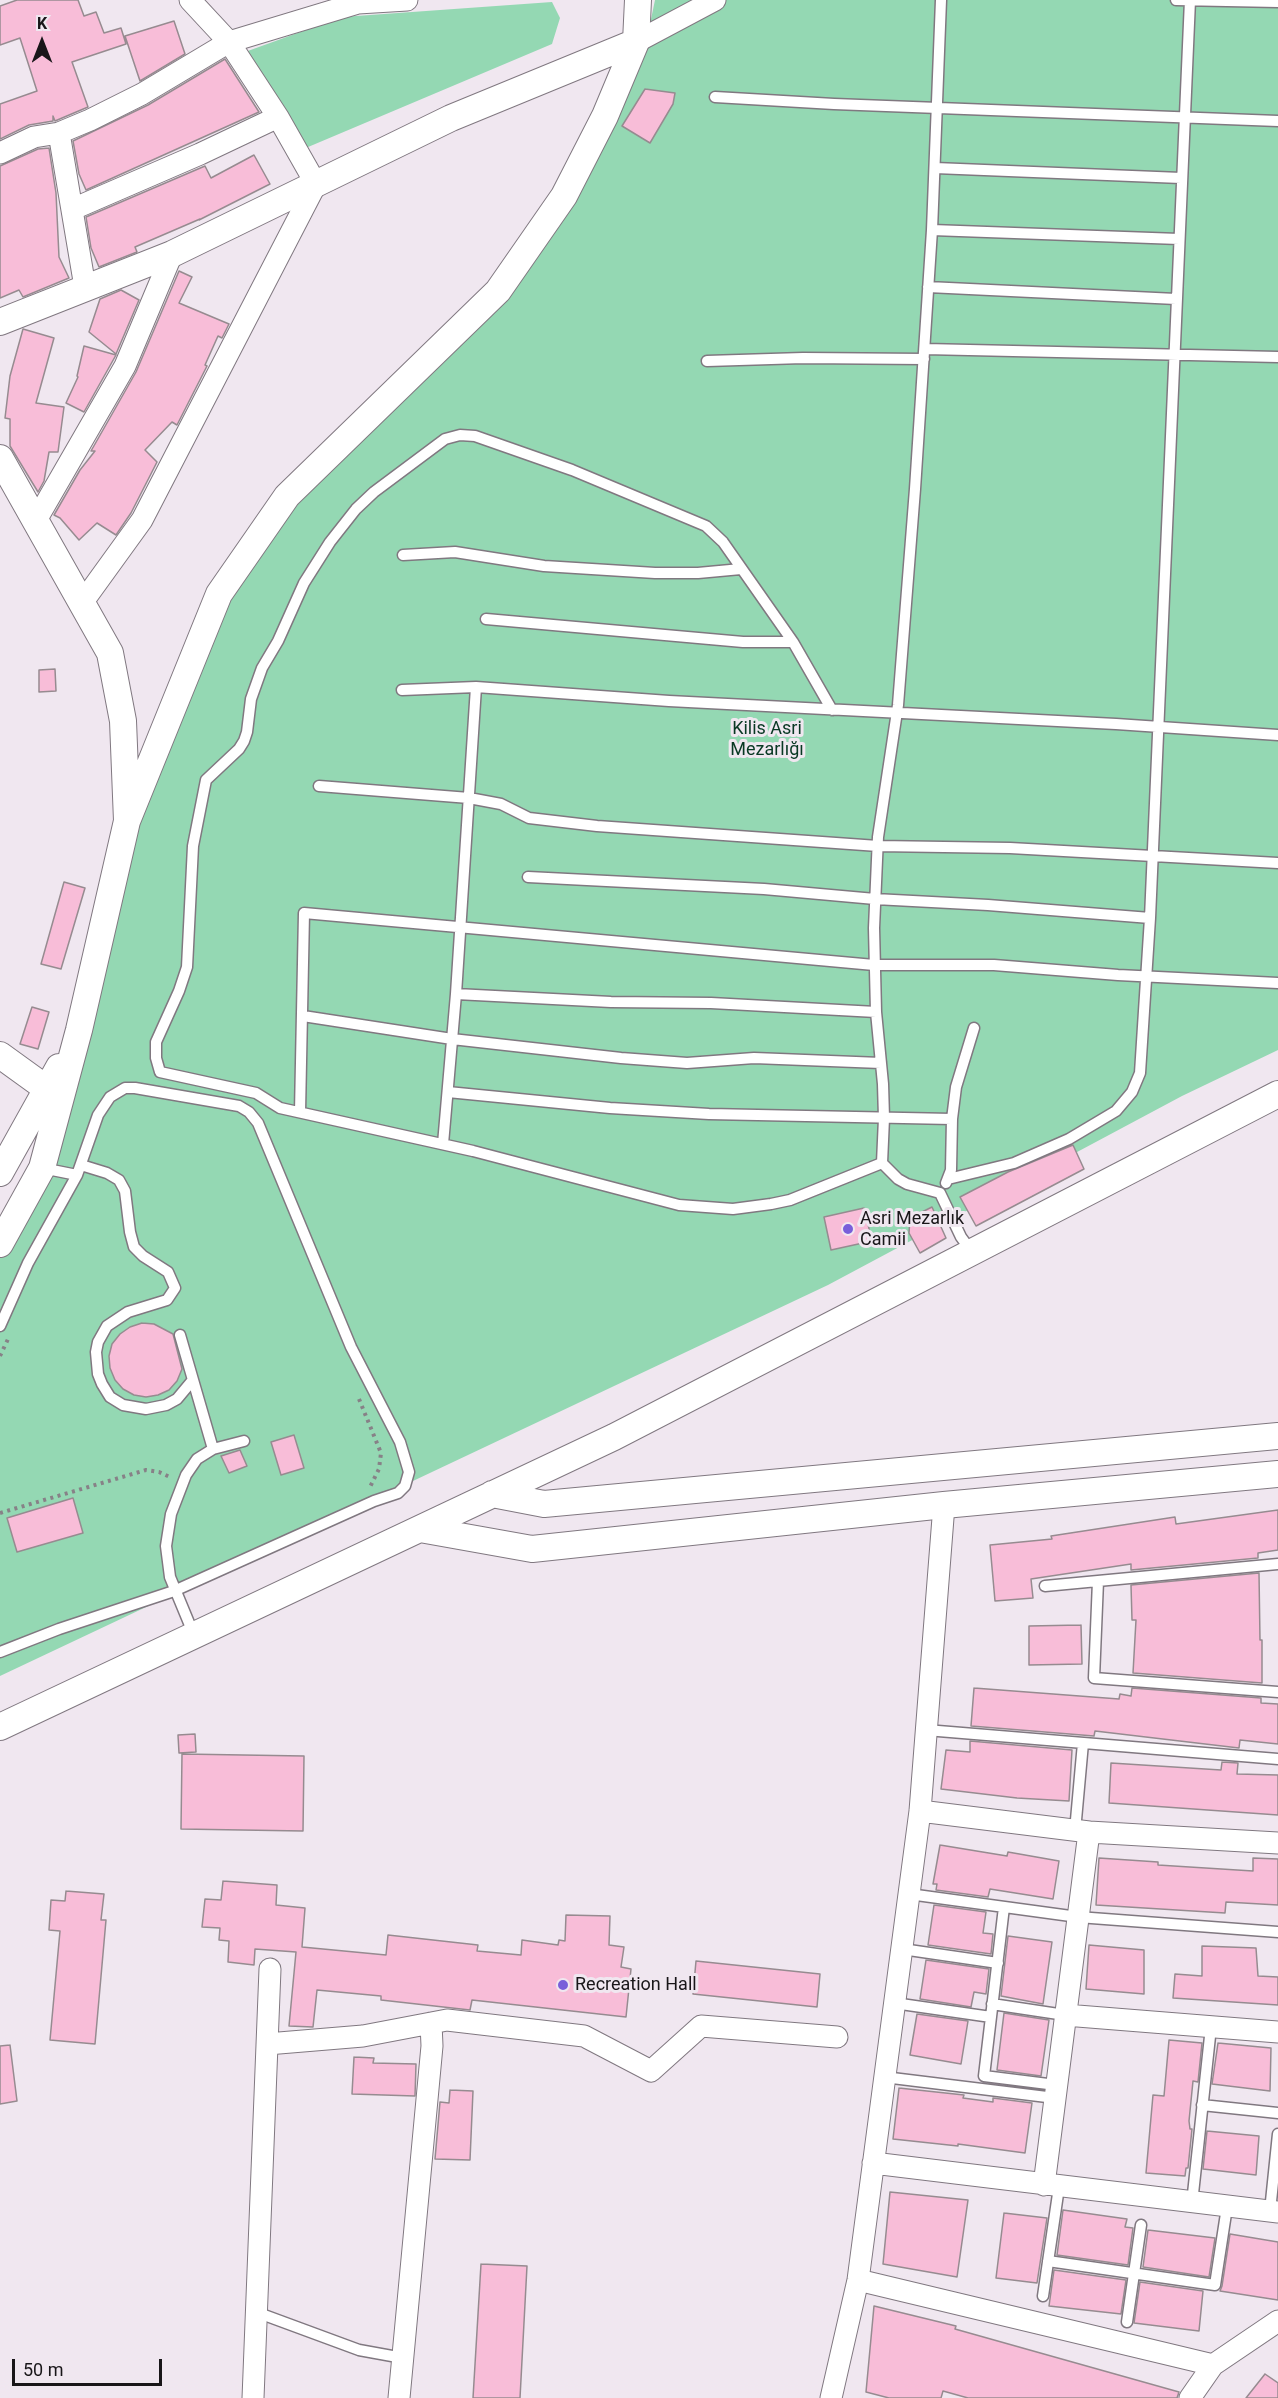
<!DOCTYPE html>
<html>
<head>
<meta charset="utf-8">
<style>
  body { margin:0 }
  #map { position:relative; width:1278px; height:2398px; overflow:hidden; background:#f0e7f0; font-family:Roboto,sans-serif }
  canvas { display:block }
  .north { position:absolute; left:12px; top:12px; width:60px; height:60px; -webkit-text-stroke:4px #f0e7f0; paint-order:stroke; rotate:0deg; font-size:16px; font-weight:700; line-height:24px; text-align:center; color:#191619 }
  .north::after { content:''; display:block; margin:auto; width:21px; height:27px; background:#191619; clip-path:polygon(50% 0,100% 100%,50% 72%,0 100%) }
  .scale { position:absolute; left:12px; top:2359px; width:150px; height:27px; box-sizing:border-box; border:3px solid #191619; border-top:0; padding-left:8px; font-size:18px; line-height:21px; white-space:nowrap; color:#191619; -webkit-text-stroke:4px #f0e7f0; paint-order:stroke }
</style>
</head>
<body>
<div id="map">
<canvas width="1278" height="2398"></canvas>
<div class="north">K</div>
<div class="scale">50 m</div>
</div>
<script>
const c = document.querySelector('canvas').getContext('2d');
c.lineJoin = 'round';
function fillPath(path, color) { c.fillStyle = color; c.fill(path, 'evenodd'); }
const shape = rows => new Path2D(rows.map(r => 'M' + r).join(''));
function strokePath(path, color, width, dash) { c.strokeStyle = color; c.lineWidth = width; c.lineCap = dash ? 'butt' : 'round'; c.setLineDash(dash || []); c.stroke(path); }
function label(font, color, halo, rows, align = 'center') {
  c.font = font + ' Roboto,sans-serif'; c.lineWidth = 6; c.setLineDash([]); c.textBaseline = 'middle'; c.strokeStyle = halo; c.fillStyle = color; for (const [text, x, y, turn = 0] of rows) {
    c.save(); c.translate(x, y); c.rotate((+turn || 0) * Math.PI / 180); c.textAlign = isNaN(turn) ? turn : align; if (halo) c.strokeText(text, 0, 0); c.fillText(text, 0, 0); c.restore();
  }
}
const green = shape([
  [655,0,1278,0,1278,1050,1182,1096,828,1285,0,1676,0,1239,45,1154,100,908,221,589,289,491,499,286,645,48],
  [552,2,560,18,552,44,301,150,245,52,342,17]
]);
const building = shape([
  [17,0,78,0,84,16,96,12,104,33,121,28,126,44,72,62,88,107,55,121,53,116,53,121,29,125,0,139,0,104,37,91,20,38,0,45,0,6,17,0],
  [174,21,185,54,140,81,125,36,174,21],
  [225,59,259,112,86,190,79,174,73,141,148,105,225,59],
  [645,89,675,93,673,104,650,143,622,126,645,89],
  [49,148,56,193,59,257,69,278,23,297,19,290,0,298,0,166,38,149,49,148],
  [254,155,270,184,199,220,200,219,135,247,137,252,99,267,91,248,86,217,205,166,211,178,254,155],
  [179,271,192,277,179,303,229,324,222,338,218,336,205,365,207,366,177,425,172,422,145,450,157,462,131,513,116,535,97,523,79,540,60,518,54,515,80,470,95,451,91,451,136,372,179,271],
  [121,290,139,300,116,354,89,332,100,299,121,290],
  [23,329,54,338,36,403,64,407,58,452,49,452,44,481,38,492,10,446,10,419,5,418,10,376,23,329],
  [84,346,116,355,84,412,66,403,78,377,77,376,84,346],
  [55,669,56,691,39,692,39,670,55,669],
  [64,882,85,888,61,969,41,964,64,882],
  [32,1007,49,1012,38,1049,20,1044,32,1007],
  [1073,1145,1084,1169,976,1226,960,1197,1008,1172,1073,1145],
  [932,1207,946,1238,920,1253,909,1233,910,1218,932,1207],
  [864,1208,872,1241,831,1250,824,1217,864,1208],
  [142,1323,154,1324,173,1334,182,1369,177,1381,169,1390,158,1395,146,1397,134,1395,123,1389,115,1380,110,1368,109,1356,112,1344,120,1334,130,1327,142,1323],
  [294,1435,304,1468,281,1475,271,1442,294,1435],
  [240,1450,247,1466,229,1473,221,1456,240,1450],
  [73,1498,83,1533,17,1552,7,1518,73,1498],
  [1278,1510,1278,1550,1258,1553,1258,1558,1131,1570,1131,1564,1031,1579,1033,1598,995,1601,990,1545,1052,1539,1051,1536,1175,1517,1176,1524,1278,1510],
  [1259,1573,1260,1640,1262,1640,1262,1683,1133,1673,1136,1620,1132,1620,1131,1585,1259,1573],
  [1081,1625,1082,1664,1029,1665,1029,1626,1081,1625],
  [974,1688,1119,1699,1120,1694,1131,1696,1132,1688,1261,1698,1261,1703,1278,1704,1278,1744,1240,1740,1239,1748,1095,1731,1094,1736,971,1726,974,1688],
  [195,1734,196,1752,179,1753,178,1735,195,1734],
  [970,1741,1072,1750,1069,1801,1017,1798,941,1789,946,1750,970,1752,970,1741],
  [182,1754,304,1756,303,1831,181,1829,182,1754],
  [1222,1762,1238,1763,1237,1774,1278,1775,1278,1815,1109,1803,1111,1763,1221,1770,1222,1762],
  [940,1845,1007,1856,1008,1852,1059,1861,1053,1899,990,1889,988,1897,936,1890,937,1884,933,1884,940,1845],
  [1099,1858,1158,1862,1158,1865,1253,1871,1253,1858,1278,1859,1278,1905,1226,1902,1225,1913,1096,1905,1099,1858],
  [223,1881,277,1885,276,1905,305,1908,302,1947,386,1955,388,1935,478,1945,477,1951,521,1955,522,1940,558,1945,559,1940,565,1941,566,1915,610,1916,609,1945,624,1947,621,1967,631,1969,626,2017,472,2000,470,2010,381,2000,381,1996,317,1990,313,2027,289,2026,296,1952,255,1949,254,1965,228,1962,229,1941,219,1940,220,1928,202,1927,205,1899,221,1900,223,1881],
  [66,1891,104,1894,101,1920,106,1920,95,2044,50,2040,60,1931,49,1930,51,1900,65,1901,66,1891],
  [934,1905,986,1912,983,1933,993,1934,991,1954,928,1945,934,1905],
  [1008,1936,1052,1942,1043,2004,1001,1996,1008,1936],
  [1089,1945,1144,1950,1144,1994,1086,1989,1089,1945],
  [1202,1946,1256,1948,1258,1976,1278,1977,1278,2005,1173,1998,1175,1974,1202,1976,1202,1946],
  [926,1960,989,1969,986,1994,974,1992,971,2007,920,1999,926,1960],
  [696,1961,820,1974,817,2007,693,1994,696,1961],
  [1004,2013,1049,2020,1041,2076,997,2070,1004,2013],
  [917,2014,968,2021,961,2064,910,2055,917,2014],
  [1169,2040,1202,2043,1198,2082,1193,2081,1189,2121,1190,2129,1192,2129,1188,2168,1186,2168,1185,2176,1146,2173,1153,2095,1164,2096,1169,2040],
  [1218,2043,1271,2048,1270,2091,1212,2084,1218,2043],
  [10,2045,17,2101,0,2104,0,2046,10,2045],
  [354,2057,374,2058,373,2063,416,2064,415,2096,352,2094,354,2057],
  [899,2088,964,2095,963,2098,993,2102,993,2098,1032,2103,1025,2153,958,2144,958,2146,893,2139,899,2088],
  [450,2090,473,2091,470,2160,435,2159,440,2102,449,2103,450,2090],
  [1207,2131,1259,2136,1256,2175,1203,2169,1207,2131],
  [890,2192,968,2200,957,2277,883,2264,890,2192],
  [1063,2210,1127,2219,1125,2227,1133,2228,1128,2265,1057,2255,1063,2210],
  [1004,2213,1047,2218,1037,2283,996,2278,1004,2213],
  [1148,2230,1215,2238,1209,2277,1143,2267,1148,2230],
  [1230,2234,1278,2242,1278,2300,1220,2291,1222,2286,1230,2234],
  [481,2264,527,2266,520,2398,473,2398,481,2264],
  [1054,2270,1126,2280,1121,2314,1049,2306,1054,2270],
  [1140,2282,1203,2291,1199,2331,1134,2323,1140,2282],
  [874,2306,956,2326,955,2329,1179,2392,1177,2398,968,2398,943,2391,941,2398,889,2398,866,2392,874,2306],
  [1265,2374,1278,2383,1278,2398,1246,2398,1265,2374]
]);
const path = shape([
  [0,1356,9,1337],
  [359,1399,381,1453,379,1469,370,1487],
  [0,1513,146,1470,159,1472,172,1478]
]);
const service = shape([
  [1176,0,1278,2],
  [715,97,834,104,1278,121],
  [935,168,1181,178],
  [932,230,1179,239],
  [928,287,1176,299],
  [925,349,1278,357],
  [707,361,803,358,924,359],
  [403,555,455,552,544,566,655,573,698,573,741,569],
  [486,619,743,642,793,642],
  [402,690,476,687,669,701,1116,724,1278,735],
  [832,710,793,642,723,542,706,526,572,470,475,436,460,435,445,439,374,492,356,509,330,542,304,583,278,641,262,668,251,699,247,732,244,741,239,749,206,780,193,846,187,967,179,991,156,1042,156,1058,160,1072,256,1093,280,1108,473,1151,679,1205,733,1209,771,1204,790,1200,882,1163],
  [319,786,469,798,501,804,529,818,597,826,878,846,1010,848,1278,863],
  [528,877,764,889,875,899,988,905,1150,918],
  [456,994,611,1002,711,1003,876,1012],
  [303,1016,452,1039,621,1058,687,1063,754,1058,881,1063],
  [448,1092,610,1108,709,1114,952,1119],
  [300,1112,304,913,874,965,994,965,1118,975,1278,983],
  [443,1144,456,994,476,687],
  [81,1165,107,1173,119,1180,125,1191,130,1232,134,1247,143,1256,168,1272,175,1288,167,1300,128,1312,107,1326,98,1342,96,1352,98,1374,102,1384,110,1397,123,1405,146,1409,166,1405,177,1399,192,1381],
  [42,1168,77,1175],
  [948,1179,1014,1163,1069,1139,1116,1111,1132,1092,1140,1073,1150,918,1190,0],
  [946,1183,951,1170,952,1119,956,1087,974,1028],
  [940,1193,907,1184,898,1179,882,1163,884,1118,883,1084,876,1012,874,928,878,837,898,705,915,489,932,230,941,0],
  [940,1193,961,1237,972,1252],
  [0,1326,28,1263,77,1175,98,1115,110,1097,125,1088,135,1088,239,1106,249,1112,258,1123,351,1347,400,1442,409,1472,405,1486,398,1493,374,1501,174,1591,59,1629,0,1652],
  [180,1335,213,1449],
  [1098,1581,1094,1678,1278,1692],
  [1045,1586,1278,1564],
  [194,1635,170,1577,166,1546,171,1514,186,1475,197,1459,213,1449,244,1441],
  [926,1730,1278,1759],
  [1075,1831,1083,1743],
  [909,1894,1078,1917,1278,1932],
  [1004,1907,984,2076,1056,2085],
  [902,1949,998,1963],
  [894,2003,991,2017],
  [992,2004,1065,2015],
  [884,2077,1055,2098],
  [1202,2105,1278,2113],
  [1192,2203,1211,2027],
  [1270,2211,1278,2134],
  [1048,2261,1215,2285,1227,2207],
  [1043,2296,1059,2187],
  [256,2312,359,2350,403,2358],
  [1127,2322,1141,2225]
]);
const minor = shape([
  [636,42,715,0],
  [59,133,85,287],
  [0,153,34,137,59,133,90,120,142,94,229,42,358,3,407,0],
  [73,209,200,154,278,117],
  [35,522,125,366,172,254],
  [82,603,142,520,316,184,278,117,229,42,190,0],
  [920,1811,1089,1832,1278,1843],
  [1065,2015,1278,2032],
  [267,2044,363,2036,447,2020,584,2036,651,2071,701,2026,837,2037],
  [873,2163,1278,2212],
  [1044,2185,1089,1832],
  [858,2280,1213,2365],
  [253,2398,270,1969],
  [399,2398,432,2046,431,2023],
  [831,2398,858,2280,920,1811,944,1505],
  [1190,2398,1213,2365,1278,2321]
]);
const tertiary = shape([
  [0,322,172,254,451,118,636,42],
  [0,458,110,653,123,721,127,821,79,1030,42,1168,0,1244],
  [127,821,219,594,287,496,498,291,564,196,605,116,636,42,638,0],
  [0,1055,47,1089,61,1096],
  [0,1173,59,1067],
  [492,1494,544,1504,1278,1436],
  [420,1529,532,1549,944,1505,1278,1474],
  [0,1727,614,1437,1278,1094]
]);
const markers = [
  [848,1229,6,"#795fda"],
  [563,1985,6,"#795fda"]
];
const parkNames = [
  ["Kilis Asri",767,729],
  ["Mezarlığı",767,750]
];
const poiNames = [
  ["Asri Mezarlık",860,1219],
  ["Camii",860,1240],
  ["Recreation Hall",575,1985]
];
fillPath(green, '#94d8b3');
fillPath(building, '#f8bdd8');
strokePath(building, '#968b90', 1.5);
strokePath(service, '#807880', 13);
strokePath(minor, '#807880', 23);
strokePath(tertiary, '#807880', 28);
strokePath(path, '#878187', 4, [3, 4.5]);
strokePath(service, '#fff', 10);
strokePath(minor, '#fff', 21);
strokePath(tertiary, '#fff', 26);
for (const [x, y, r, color] of markers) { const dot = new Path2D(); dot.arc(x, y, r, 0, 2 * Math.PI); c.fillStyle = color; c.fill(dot); strokePath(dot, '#f0e7f0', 2); }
label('18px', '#093924', '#f0e7f0', parkNames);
label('18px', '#191619', '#f0e7f0', poiNames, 'left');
</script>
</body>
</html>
